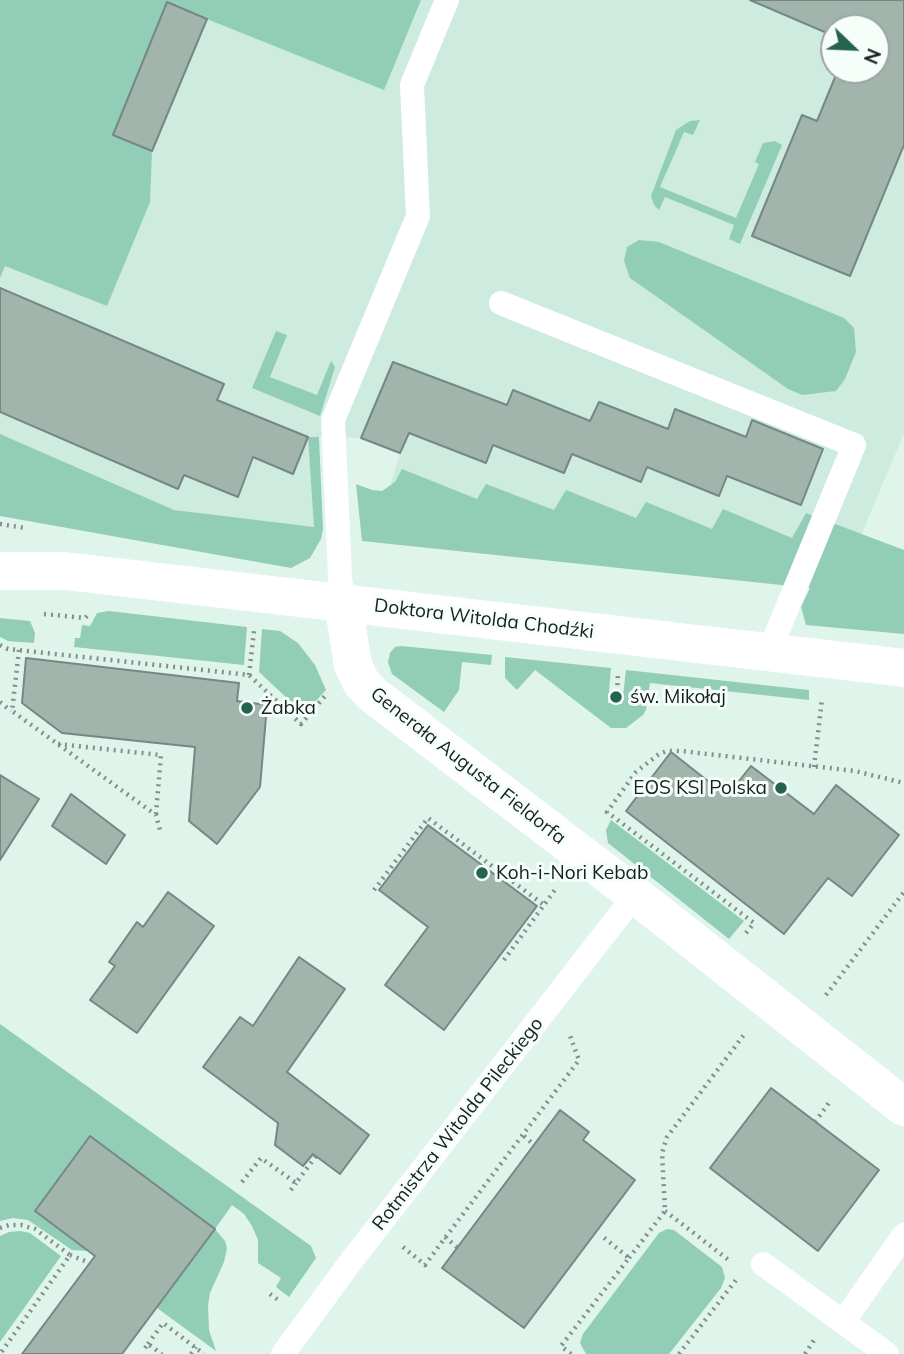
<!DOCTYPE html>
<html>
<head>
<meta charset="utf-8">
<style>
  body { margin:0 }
  #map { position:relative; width:904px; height:1354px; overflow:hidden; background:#dff4eb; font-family:Mulish,sans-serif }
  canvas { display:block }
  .north { position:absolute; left:820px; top:14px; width:70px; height:70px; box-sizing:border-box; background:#f6fefa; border:2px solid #9da5a2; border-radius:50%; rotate:113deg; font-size:19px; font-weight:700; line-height:28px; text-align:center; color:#18201d }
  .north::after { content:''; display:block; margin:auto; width:24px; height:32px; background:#25634f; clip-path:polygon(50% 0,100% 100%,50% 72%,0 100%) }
</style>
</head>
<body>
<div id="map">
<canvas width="904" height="1354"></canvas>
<div class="north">N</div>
</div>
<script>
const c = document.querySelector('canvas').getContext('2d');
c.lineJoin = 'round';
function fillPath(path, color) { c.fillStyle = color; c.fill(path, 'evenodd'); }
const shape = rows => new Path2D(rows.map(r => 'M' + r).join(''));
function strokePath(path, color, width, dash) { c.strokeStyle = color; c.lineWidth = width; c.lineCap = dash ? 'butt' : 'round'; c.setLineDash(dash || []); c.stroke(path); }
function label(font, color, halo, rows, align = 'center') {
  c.font = font + ' Mulish,sans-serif'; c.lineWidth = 6; c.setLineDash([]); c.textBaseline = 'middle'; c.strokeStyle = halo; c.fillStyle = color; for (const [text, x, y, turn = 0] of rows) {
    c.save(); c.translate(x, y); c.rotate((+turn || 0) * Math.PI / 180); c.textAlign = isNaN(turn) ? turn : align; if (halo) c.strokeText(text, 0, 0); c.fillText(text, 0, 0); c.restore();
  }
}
const built = shape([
  [97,0,904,0,904,433,846,571,379,523,400,453,361,438,308,437,315,528,13,491,0,486,0,233],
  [834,28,876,28,876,70,834,70]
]);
const green = shape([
  [0,0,421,0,384,90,167,3,113,135,152,151,150,202,107,306,5,266,0,278],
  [700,120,693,135,684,132,660,187,736,218,759,164,755,162,763,143,775,141,782,145,740,244,729,239,734,225,665,197,659,210,654,205,651,196,676,130,690,121],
  [639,240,659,242,844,318,854,328,856,352,845,379,836,391,802,395,788,389,630,278,624,261,627,247],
  [276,331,287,335,270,377,317,395,331,361,335,367,320,416,252,388],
  [0,434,174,510,314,527,308,437,319,437,323,529,321,539,310,558,291,568,0,516],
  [402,469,477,499,486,484,554,510,566,490,636,518,646,502,712,529,723,509,792,538,806,513,904,550,904,634,806,625,801,607,810,588,362,541,356,484,372,490,382,491,395,482],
  [109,611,247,627,244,665,74,647,75,638,80,638,82,625,90,626,97,613],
  [0,618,30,621,35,633,34,643,8,641,0,637],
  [262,629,280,631,298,643,315,665,326,690,304,714,259,672],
  [401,646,492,655,491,665,462,662,459,690,444,712,392,674,388,662,390,653,395,647],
  [505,657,611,668,608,703,622,704,626,670,809,690,809,700,650,683,646,710,643,715,626,728,611,728,535,670,517,690,505,678],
  [611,820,744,921,729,939,608,843,606,830],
  [0,1024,311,1246,316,1258,289,1297,276,1287,281,1278,258,1263,258,1240,252,1226,244,1214,232,1205,215,1229,225,1241,227,1248,224,1262,210,1293,208,1305,209,1330,216,1351,157,1308,215,1229,35,1211,88,1251,72,1250,28,1220,13,1218,0,1221],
  [667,1229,674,1230,722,1267,725,1278,721,1288,669,1354,586,1354,580,1343,583,1334,659,1233],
  [20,1231,30,1233,61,1256,0,1342,0,1236,9,1232]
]);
const building = shape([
  [750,0,904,0,904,145,850,276,752,236,802,115,817,121,838,70,876,70,876,28,834,28,834,36,750,0],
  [167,2,207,19,152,151,113,135,167,2],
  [0,288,224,384,217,400,308,437,293,474,253,457,238,497,184,475,178,489,0,412,0,288],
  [393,362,507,405,513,390,590,421,599,402,668,429,675,409,746,437,752,420,823,449,801,505,727,476,719,496,647,467,641,482,572,454,564,473,493,445,486,463,409,433,400,453,361,438,393,362],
  [26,658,239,683,237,701,267,705,260,787,217,844,189,821,195,747,62,733,22,703,26,658],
  [671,752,727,796,751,766,814,814,836,785,899,835,852,896,828,878,784,934,626,811,671,752],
  [0,775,39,799,0,860,0,775],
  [71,794,125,835,106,864,52,826,71,794],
  [428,825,537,906,444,1030,385,985,428,927,379,890,428,825],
  [168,892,214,926,137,1033,90,1000,115,966,109,962,137,922,143,927,168,892],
  [299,957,345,989,287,1072,369,1135,340,1174,313,1154,303,1166,275,1145,278,1123,203,1067,240,1017,253,1026,299,957],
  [771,1088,879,1170,818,1251,710,1168,771,1088],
  [560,1110,589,1132,583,1140,635,1180,524,1328,442,1268,560,1110],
  [90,1136,215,1229,122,1354,22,1354,95,1256,35,1211,90,1136]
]);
const path = shape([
  [0,524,25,528],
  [44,614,85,618,89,614],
  [0,645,8,649,249,675,301,724,325,696],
  [19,650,12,711,156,815,160,830],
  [249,675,254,631],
  [617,692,618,675],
  [0,702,11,711],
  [58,744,161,755,156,814],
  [814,767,822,699],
  [374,890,428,818,544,905],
  [746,933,754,923,607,812,636,772,659,754,667,751,681,751,855,771,904,783],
  [504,960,557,887],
  [826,995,904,892],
  [815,1122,831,1100],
  [524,1136,533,1144],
  [242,1182,261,1158,296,1183,316,1156],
  [291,1190,296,1183],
  [665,1211,730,1261],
  [0,1228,9,1225,21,1225,35,1229,70,1255,0,1354],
  [445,1237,459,1249],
  [403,1247,425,1265,442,1242,579,1060,569,1033],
  [70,1255,90,1263],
  [629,1258,665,1211,662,1153,667,1137,746,1032],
  [270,1294,281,1302],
  [148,1344,163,1323,204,1354],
  [145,1348,148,1344,162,1354],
  [191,1354,196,1347],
  [571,1354,561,1346,629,1258,602,1236],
  [679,1354,736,1280],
  [805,1354,814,1340]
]);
const service = shape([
  [501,303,854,445,769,652],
  [343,603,340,577,333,420,418,216,412,85,447,0],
  [763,1264,887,1354],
  [843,1322,904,1235],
  [283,1354,352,1260,635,895]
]);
const minor = shape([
  [0,571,65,571,904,668],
  [343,603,353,665,361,682,372,694,635,895,904,1107]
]);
const markers = [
  [616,697,7,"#25634f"],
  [247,708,7,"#25634f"],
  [781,788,7,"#25634f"],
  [482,873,7,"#25634f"]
];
const streetNames = [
  ["Doktora Witolda Chodźki",484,619,7],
  ["Generała Augusta Fieldorfa",468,766,38],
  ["Rotmistrza Witolda Pileckiego",458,1124,-52]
];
const poiNames = [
  ["św. Mikołaj",630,697],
  ["Żabka",261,708],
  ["EOS KSI Polska",767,788,"right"],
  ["Koh-i-Nori Kebab",496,873]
];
fillPath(built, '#cdebdf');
fillPath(green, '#92ceb7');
fillPath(building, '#a1b5ac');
strokePath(building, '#758881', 2);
strokePath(path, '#81908a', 4.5, [2, 5]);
strokePath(service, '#fff', 24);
strokePath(minor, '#fff', 38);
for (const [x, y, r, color] of markers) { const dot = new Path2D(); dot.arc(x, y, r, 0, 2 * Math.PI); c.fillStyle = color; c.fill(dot); strokePath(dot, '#f6fefa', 2.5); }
label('19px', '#18201d', '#f6fefa', streetNames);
label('19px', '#18201d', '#f6fefa', poiNames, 'left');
</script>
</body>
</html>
